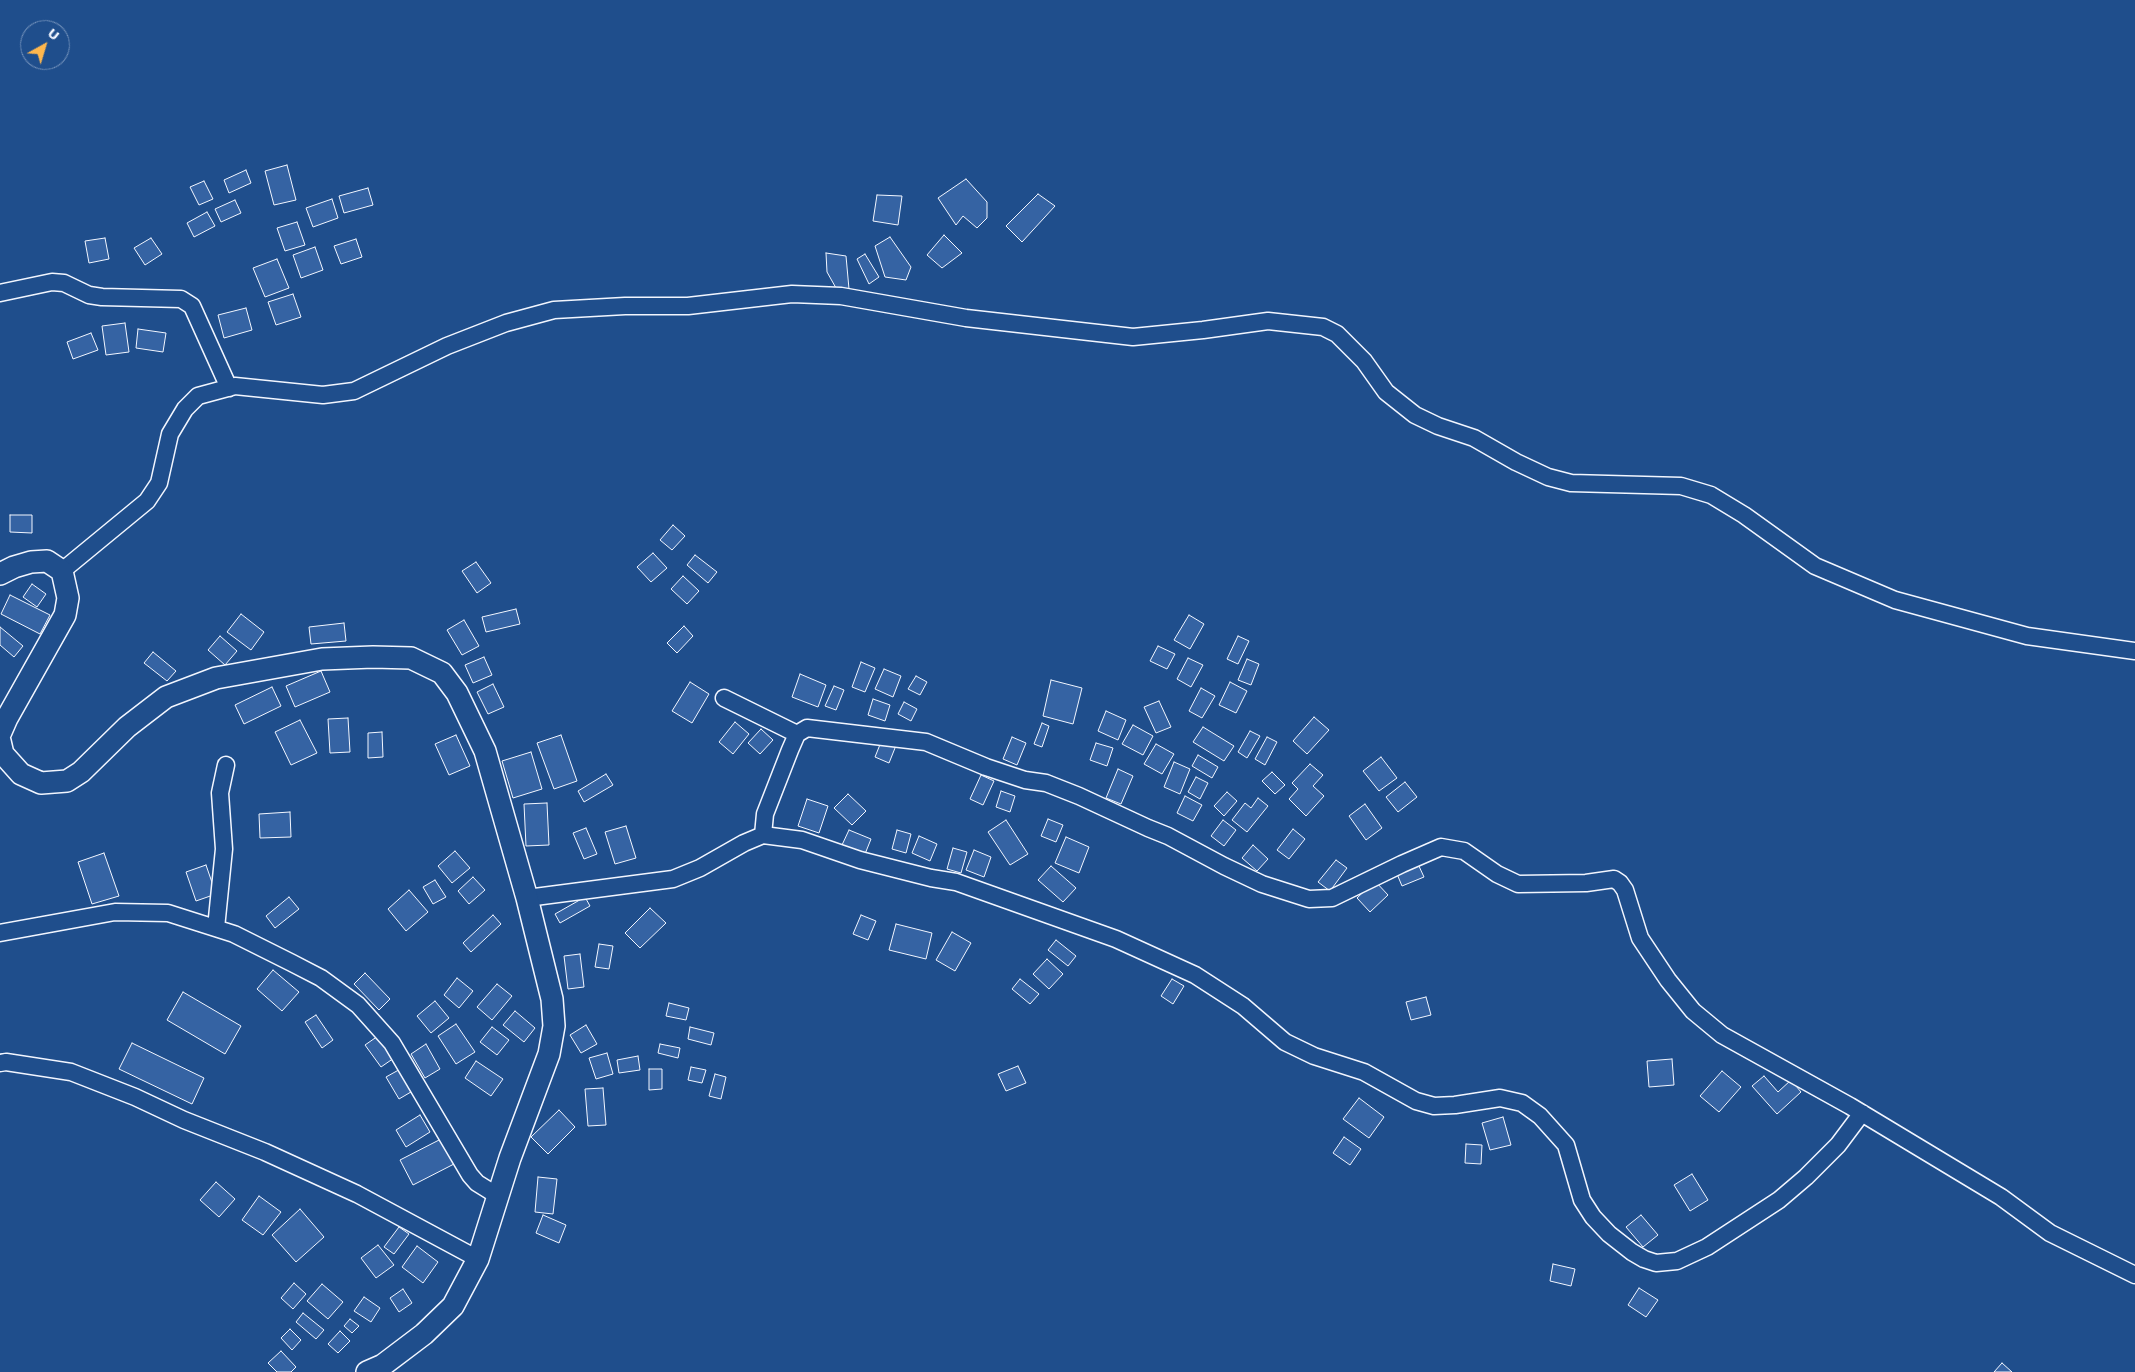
<!DOCTYPE html>
<html>
<head>
<meta charset="utf-8">
<style>
  body { margin:0 }
  #map { position:relative; width:2135px; height:1372px; overflow:hidden; background:#1f4e8c; font-family:"Work Sans",sans-serif }
  canvas { display:block }
  .north { position:absolute; left:20px; top:20px; width:50px; height:50px; box-sizing:border-box; background:#1f4e8c; border:1px solid #7391ba; border-radius:50%; rotate:39deg; font-size:14px; font-weight:700; line-height:20px; text-align:center; color:#f2f6ff }
  .north::after { content:''; display:block; margin:auto; width:18px; height:22px; background:#ffb74d; clip-path:polygon(50% 0,100% 100%,50% 72%,0 100%) }
</style>
</head>
<body>
<div id="map">
<canvas width="2135" height="1372"></canvas>
<div class="north">U</div>
</div>
<script>
const c = document.querySelector('canvas').getContext('2d');
c.lineJoin = 'round';
function fillPath(path, color) { c.fillStyle = color; c.fill(path, 'evenodd'); }
const shape = rows => new Path2D(rows.map(r => 'M' + r).join(''));
function strokePath(path, color, width, dash) { c.strokeStyle = color; c.lineWidth = width; c.lineCap = dash ? 'butt' : 'round'; c.setLineDash(dash || []); c.stroke(path); }
const building = shape([
  [287,165,296,200,274,205,265,171,287,165],
  [246,170,251,183,229,193,224,180,246,170],
  [966,179,987,202,987,218,977,228,963,216,956,225,938,198,966,179],
  [204,181,213,199,199,205,190,187,204,181],
  [368,188,373,205,344,213,339,196,368,188],
  [1038,194,1055,206,1022,242,1006,226,1038,194],
  [877,195,902,196,898,225,873,221,877,195],
  [332,199,338,218,313,227,306,208,332,199],
  [235,200,241,213,221,222,215,209,235,200],
  [207,212,215,226,194,237,187,223,207,212],
  [297,222,305,245,285,251,277,228,297,222],
  [944,235,962,253,942,268,927,255,944,235],
  [890,237,911,267,906,280,885,277,875,246,890,237],
  [105,238,109,259,89,263,85,241,105,238],
  [151,238,162,254,145,265,134,248,151,238],
  [356,239,362,257,341,264,334,246,356,239],
  [315,247,323,270,301,278,293,255,315,247],
  [826,253,846,256,849,289,836,288,827,272,826,253],
  [865,254,879,277,869,284,857,259,865,254],
  [277,259,289,288,265,297,253,268,277,259],
  [293,294,301,317,276,325,268,302,293,294],
  [246,308,252,330,224,338,218,315,246,308],
  [125,323,129,352,106,355,102,326,125,323],
  [138,329,166,333,163,352,136,348,138,329],
  [91,333,98,350,73,359,67,342,91,333],
  [10,515,32,515,32,533,10,532,10,515],
  [673,525,685,536,672,550,660,540,673,525],
  [653,553,667,568,651,582,637,567,653,553],
  [695,555,717,572,708,583,687,565,695,555],
  [476,562,491,583,477,593,462,571,476,562],
  [683,576,699,591,687,604,671,589,683,576],
  [32,584,46,594,37,607,23,597,32,584],
  [10,595,50,615,40,634,1,614,10,595],
  [516,609,520,624,486,632,482,617,516,609],
  [241,614,264,632,251,650,227,632,241,614],
  [1189,615,1204,624,1190,649,1174,640,1189,615],
  [464,620,479,646,462,655,447,630,464,620],
  [344,623,346,641,311,644,309,627,344,623],
  [684,626,693,636,677,653,667,643,684,626],
  [0,627,23,646,14,657,0,645,0,627],
  [220,636,237,651,225,665,208,650,220,636],
  [1238,636,1249,641,1238,664,1227,659,1238,636],
  [1158,646,1175,654,1167,669,1150,661,1158,646],
  [153,652,176,671,167,681,144,663,153,652],
  [484,657,492,675,473,683,465,665,484,657],
  [1188,658,1203,665,1191,687,1177,679,1188,658],
  [1247,659,1259,664,1251,685,1238,680,1247,659],
  [861,662,875,668,865,692,852,687,861,662],
  [884,669,901,676,893,697,875,689,884,669],
  [321,671,330,692,295,707,286,686,321,671],
  [800,674,826,685,818,707,792,697,800,674],
  [916,676,927,682,920,695,908,689,916,676],
  [1051,680,1082,688,1073,724,1043,716,1051,680],
  [690,682,709,694,692,723,672,711,690,682],
  [1230,682,1247,691,1236,713,1219,705,1230,682],
  [493,684,504,707,488,714,477,692,493,684],
  [834,686,844,690,836,710,825,706,834,686],
  [272,687,281,706,244,724,235,705,272,687],
  [1201,688,1215,696,1202,718,1189,711,1201,688],
  [873,699,890,705,885,721,868,715,873,699],
  [1159,701,1171,727,1156,733,1144,707,1159,701],
  [904,702,917,709,911,721,898,714,904,702],
  [1106,711,1126,720,1118,740,1098,731,1106,711],
  [1314,717,1329,730,1307,754,1293,741,1314,717],
  [348,718,350,752,330,753,328,719,348,718],
  [300,720,317,753,291,765,275,732,300,720],
  [735,722,749,734,733,754,719,742,735,722],
  [1042,723,1049,726,1042,747,1034,744,1042,723],
  [1133,725,1153,736,1143,755,1122,744,1133,725],
  [1203,727,1234,746,1224,761,1193,742,1203,727],
  [761,729,773,740,760,754,748,743,761,729],
  [1250,731,1260,736,1247,758,1238,752,1250,731],
  [382,732,383,757,368,758,368,733,382,732],
  [456,735,470,766,449,775,435,744,456,735],
  [561,735,577,781,554,789,537,743,561,735],
  [883,737,897,743,889,763,875,757,883,737],
  [1012,737,1026,743,1017,765,1003,759,1012,737],
  [1267,737,1277,742,1265,765,1255,759,1267,737],
  [1096,743,1113,748,1107,766,1090,760,1096,743],
  [1156,744,1174,754,1162,774,1144,764,1156,744],
  [531,752,542,789,513,798,502,761,531,752],
  [1198,755,1218,767,1212,778,1192,766,1198,755],
  [1381,757,1397,778,1379,791,1363,771,1381,757],
  [1174,762,1190,769,1180,794,1164,787,1174,762],
  [1310,764,1323,775,1313,786,1324,796,1306,816,1289,799,1298,789,1292,783,1310,764],
  [1118,769,1133,776,1121,804,1106,798,1118,769],
  [1272,772,1285,785,1275,794,1262,781,1272,772],
  [606,774,613,785,584,802,578,791,606,774],
  [981,775,994,781,983,805,970,799,981,775],
  [1196,777,1208,783,1200,799,1188,792,1196,777],
  [1405,782,1417,797,1398,812,1386,797,1405,782],
  [1001,791,1015,796,1010,812,996,807,1001,791],
  [1227,792,1237,801,1224,816,1214,806,1227,792],
  [848,794,866,811,852,825,834,808,848,794],
  [1185,796,1202,805,1193,821,1177,813,1185,796],
  [1258,798,1268,806,1247,832,1232,820,1245,803,1251,808,1258,798],
  [807,799,828,806,819,833,798,826,807,799],
  [547,803,549,845,526,846,524,804,547,803],
  [1365,804,1382,828,1366,840,1349,816,1365,804],
  [290,812,291,837,260,838,259,814,290,812],
  [1048,819,1063,825,1056,842,1041,836,1048,819],
  [1006,820,1028,854,1010,865,988,832,1006,820],
  [1223,820,1236,830,1224,846,1211,836,1223,820],
  [626,826,636,858,615,864,605,832,626,826],
  [586,828,597,854,584,859,573,833,586,828],
  [1293,829,1305,839,1289,859,1277,850,1293,829],
  [849,830,871,839,865,854,842,845,849,830],
  [897,830,911,834,906,853,892,849,897,830],
  [919,836,937,844,930,861,912,853,919,836],
  [1066,837,1089,847,1079,873,1055,863,1066,837],
  [1253,845,1268,859,1257,871,1242,858,1253,845],
  [953,848,967,852,961,873,947,869,953,848],
  [974,850,991,857,984,877,966,870,974,850],
  [455,851,470,868,452,883,438,866,455,851],
  [104,853,119,896,92,904,78,862,104,853],
  [1336,860,1347,868,1330,891,1318,882,1336,860],
  [1418,864,1424,877,1402,886,1397,874,1418,864],
  [206,865,216,894,196,901,186,872,206,865],
  [1051,866,1076,888,1063,902,1038,880,1051,866],
  [473,877,485,890,469,904,458,891,473,877],
  [435,880,446,897,433,904,423,887,435,880],
  [1375,881,1388,895,1370,912,1357,898,1375,881],
  [409,890,428,912,406,931,388,909,409,890],
  [289,897,299,909,275,928,266,916,289,897],
  [585,897,590,906,560,923,555,914,585,897],
  [650,908,666,923,640,948,625,933,650,908],
  [493,915,501,924,471,952,463,943,493,915],
  [861,915,876,921,868,940,853,934,861,915],
  [896,924,932,933,926,959,889,950,896,924],
  [952,932,971,943,955,971,936,960,952,932],
  [1056,940,1076,956,1068,966,1048,950,1056,940],
  [599,944,613,946,609,969,595,967,599,944],
  [580,954,584,987,568,989,564,956,580,954],
  [1047,959,1063,974,1049,989,1033,974,1047,959],
  [273,970,299,992,282,1011,257,989,273,970],
  [365,973,390,999,379,1010,354,984,365,973],
  [457,978,473,991,459,1008,444,995,457,978],
  [1020,979,1039,994,1030,1004,1012,989,1020,979],
  [1172,979,1184,986,1173,1004,1161,996,1172,979],
  [497,984,512,996,492,1020,477,1007,497,984],
  [183,992,241,1026,225,1054,167,1020,183,992],
  [1426,997,1431,1015,1411,1020,1406,1002,1426,997],
  [435,1001,449,1018,431,1033,417,1016,435,1001],
  [669,1003,689,1008,686,1020,666,1016,669,1003],
  [515,1011,535,1028,524,1042,503,1025,515,1011],
  [316,1015,333,1040,322,1048,305,1022,316,1015],
  [456,1024,475,1052,456,1064,438,1036,456,1024],
  [586,1025,597,1044,581,1053,570,1035,586,1025],
  [492,1027,509,1040,497,1055,480,1042,492,1027],
  [690,1027,714,1033,711,1045,688,1039,690,1027],
  [378,1036,394,1058,381,1067,365,1045,378,1036],
  [132,1043,204,1078,192,1104,119,1069,132,1043],
  [426,1044,440,1069,425,1078,411,1054,426,1044],
  [660,1044,680,1048,678,1058,658,1053,660,1044],
  [607,1053,613,1074,596,1079,589,1058,607,1053],
  [638,1056,640,1070,619,1073,617,1060,638,1056],
  [1672,1059,1674,1085,1649,1087,1647,1061,1672,1059],
  [476,1061,503,1079,491,1096,465,1078,476,1061],
  [1018,1066,1026,1083,1006,1091,998,1074,1018,1066],
  [404,1067,416,1089,399,1099,386,1077,404,1067],
  [691,1067,706,1070,702,1083,688,1080,691,1067],
  [649,1069,662,1069,662,1089,649,1090,649,1069],
  [1722,1071,1741,1087,1719,1112,1700,1096,1722,1071],
  [715,1074,726,1077,721,1099,709,1096,715,1074],
  [1764,1076,1778,1092,1791,1080,1801,1092,1777,1114,1752,1086,1764,1076],
  [603,1088,606,1125,588,1126,585,1089,603,1088],
  [1359,1098,1384,1117,1369,1138,1343,1119,1359,1098],
  [559,1110,575,1127,548,1154,531,1137,559,1110],
  [420,1115,430,1132,406,1147,396,1130,420,1115],
  [1503,1117,1511,1145,1490,1150,1482,1123,1503,1117],
  [1344,1137,1361,1149,1350,1165,1333,1153,1344,1137],
  [441,1139,454,1164,413,1185,400,1160,441,1139],
  [1466,1144,1482,1145,1481,1164,1465,1163,1466,1144],
  [1692,1174,1708,1200,1690,1211,1674,1185,1692,1174],
  [538,1177,557,1179,553,1214,535,1212,538,1177],
  [216,1182,235,1199,219,1217,200,1200,216,1182],
  [259,1196,281,1212,263,1235,242,1220,259,1196],
  [300,1209,324,1237,296,1262,272,1235,300,1209],
  [543,1215,566,1225,559,1243,536,1233,543,1215],
  [1641,1215,1658,1235,1643,1247,1626,1227,1641,1215],
  [399,1227,409,1234,394,1254,384,1247,399,1227],
  [378,1245,394,1265,376,1278,361,1258,378,1245],
  [417,1246,438,1262,423,1283,402,1267,417,1246],
  [1553,1264,1575,1269,1571,1286,1550,1281,1553,1264],
  [294,1283,306,1294,293,1309,281,1298,294,1283],
  [322,1284,343,1302,328,1319,307,1301,322,1284],
  [1639,1288,1658,1300,1646,1317,1628,1305,1639,1288],
  [403,1289,412,1303,399,1312,390,1298,403,1289],
  [364,1297,380,1308,371,1322,354,1311,364,1297],
  [303,1313,324,1330,316,1339,296,1322,303,1313],
  [350,1319,359,1326,352,1333,344,1326,350,1319],
  [290,1329,301,1340,292,1350,281,1338,290,1329],
  [340,1331,350,1341,338,1353,328,1344,340,1331],
  [281,1351,296,1367,291,1372,277,1372,268,1363,281,1351],
  [2002,1363,2012,1372,1994,1372,2002,1363]
]);
const minor = shape([
  [0,293,52,282,64,283,89,295,102,297,181,299,192,306,229,388],
  [62,571,147,501,159,483,170,434,185,409,198,396,235,386,323,395,354,391,447,346,506,323,554,310,625,306,688,306,792,294,841,296,966,318,1133,337,1203,330,1268,321,1323,327,1337,334,1364,361,1386,392,1415,415,1438,426,1474,438,1516,462,1548,477,1571,483,1681,486,1711,495,1744,515,1815,566,1895,600,2027,636,2135,651],
  [724,698,797,734],
  [763,835,802,840,860,860,931,878,956,882,1116,939,1195,975,1243,1006,1285,1042,1314,1056,1364,1072,1416,1101,1434,1106,1455,1105,1500,1098,1522,1103,1540,1116,1566,1145,1582,1200,1593,1217,1609,1234,1632,1252,1644,1259,1656,1263,1677,1261,1707,1247,1779,1200,1806,1177,1838,1145,1862,1113],
  [527,898,673,879,700,868,744,843,763,835,765,814,790,750,797,734,807,728,926,742,986,767,1025,780,1046,783,1079,796,1148,828,1168,836,1224,866,1262,884,1309,899,1332,898,1402,864,1441,847,1464,851,1497,874,1518,884,1586,883,1614,879,1620,883,1625,890,1640,938,1668,980,1693,1011,1722,1035,1850,1106,2001,1197,2050,1233,2135,1275],
  [216,928,224,849,220,793,226,765],
  [0,933,115,912,168,913,234,934,292,963,321,978,358,1005,392,1043,470,1175,477,1183,498,1196],
  [0,1063,6,1062,71,1072,135,1097,184,1120,265,1152,357,1194,478,1259]
]);
const tertiary = shape([
  [0,574,14,567,31,562,47,561,62,571,68,598,65,615,7,718,0,734],
  [0,741,3,754,21,774,41,783,67,781,81,772,127,727,166,697,216,678,322,659,373,657,411,658,442,673,457,693,485,751,527,898,552,999,554,1026,549,1054,510,1158,478,1259,453,1306,424,1334,383,1365,367,1372]
]);
fillPath(building, '#3563a3');
strokePath(building, '#f2f6ff', 1);
strokePath(minor, '#f2f6ff', 19);
strokePath(tertiary, '#f2f6ff', 24);
strokePath(minor, '#1f4e8c', 16);
strokePath(tertiary, '#1f4e8c', 21);
</script>
</body>
</html>
